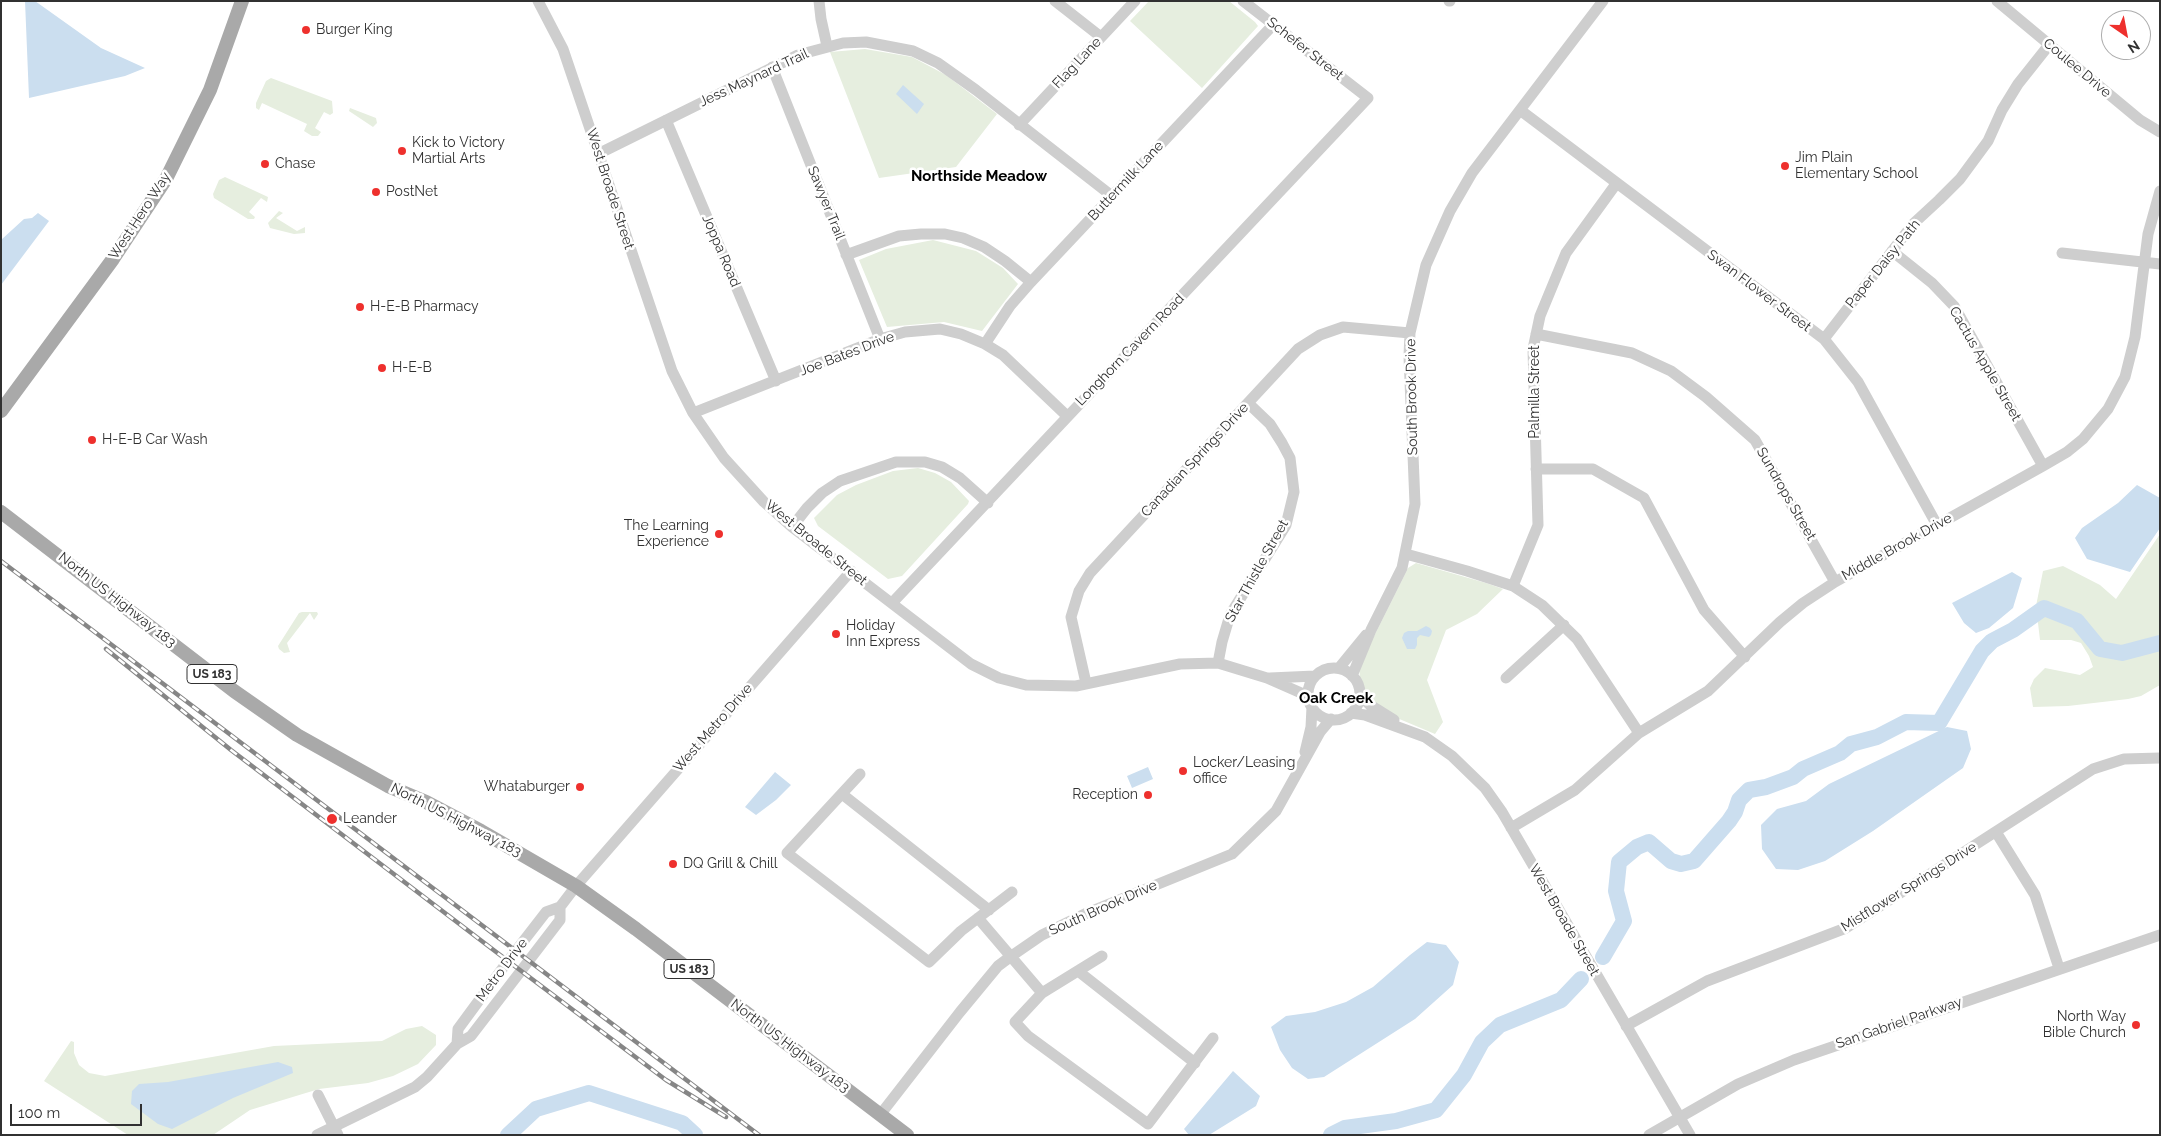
<!DOCTYPE html>
<html>
<head>
<meta charset="utf-8">
<style>
  body { margin:0 }
  #map { position:relative; width:2161px; height:1136px; overflow:hidden; background:#fff; font-family:Raleway,sans-serif }
  canvas { display:block }
  .frame { position:absolute; inset:0; border:2px solid #313131; pointer-events:none }
  .north { position:absolute; left:2101px; top:10px; width:50px; height:50px; box-sizing:border-box; background:#fff; border:1px solid #adadad; border-radius:50%; rotate:147deg; font-size:14px; font-weight:700; line-height:20px; text-align:center; color:#313131 }
  .north::after { content:''; display:block; margin:auto; width:18px; height:22px; background:#ee302d; clip-path:polygon(50% 0,100% 100%,50% 72%,0 100%) }
  .scale { position:absolute; left:10px; top:1104px; width:132px; height:22px; box-sizing:border-box; border:2px solid #313131; border-top:0; padding-left:6px; font-size:15px; line-height:18px; white-space:nowrap; color:#313131; -webkit-text-stroke:4px #fff; paint-order:stroke }
</style>
</head>
<body>
<div id="map">
<canvas width="2161" height="1136"></canvas>
<div class="frame"></div>
<div class="north">N</div>
<div class="scale">100 m</div>
</div>
<script>
const c = document.querySelector('canvas').getContext('2d');
c.lineJoin = 'round';
function fillPath(path, color) { c.fillStyle = color; c.fill(path, 'evenodd'); }
const shape = rows => new Path2D(rows.map(r => 'M' + r).join(''));
function strokePath(path, color, width, dash) { c.strokeStyle = color; c.lineWidth = width; c.lineCap = dash ? 'butt' : 'round'; c.setLineDash(dash || []); c.stroke(path); }
function label(font, color, halo, rows, align = 'center') {
  c.font = font + ' Raleway,sans-serif'; c.lineWidth = 5; c.setLineDash([]); c.textBaseline = 'middle'; c.strokeStyle = halo; c.fillStyle = color; for (const [text, x, y, turn = 0] of rows) {
    c.save(); c.translate(x, y); c.rotate((+turn || 0) * Math.PI / 180); c.textAlign = isNaN(turn) ? turn : align; if (halo) c.strokeText(text, 0, 0); c.fillText(text, 0, 0); c.restore();
  }
}
const green = shape([
  [1149,1,1229,1,1255,22,1258,26,1202,88,1130,21],
  [865,49,912,57,946,75,997,114,956,167,879,178,830,52],
  [271,78,332,101,333,113,330,115,324,112,315,128,321,132,318,136,312,136,304,131,307,124,262,103,259,110,256,108,256,103,266,81],
  [350,108,376,118,377,123,373,127,349,111],
  [225,177,268,197,267,202,261,198,249,212,255,217,254,219,248,219,214,198,213,194,219,180],
  [279,211,283,213,276,218,297,231,305,227,305,233,294,234,270,228,268,223],
  [933,240,976,251,1003,268,1018,284,982,331,944,322,887,327,859,260,886,249],
  [918,468,935,473,951,482,969,501,968,504,902,576,888,579,818,526,814,518,837,495,856,485,893,471],
  [2160,534,2160,685,2141,696,2128,699,2068,706,2033,707,2030,688,2034,679,2045,668,2080,675,2093,667,2089,656,2081,643,2071,640,2040,640,2036,606,2043,571,2063,566,2100,585,2116,599],
  [1416,563,1486,583,1503,589,1477,614,1446,630,1427,680,1443,722,1435,734,1397,718,1364,694,1360,678,1359,668,1370,644,1408,568],
  [302,612,317,612,318,614,314,620,310,613,287,643,290,652,284,653,279,649,278,646,299,613],
  [422,1026,436,1035,436,1045,418,1064,393,1076,368,1083,319,1089,250,1110,213,1135,128,1135,44,1081,71,1041,74,1042,74,1053,79,1065,89,1073,105,1076,274,1046,382,1041,406,1029]
]);
const water = shape([
  [25,1,35,1,101,48,145,68,125,76,29,98],
  [903,85,924,104,917,114,896,94],
  [38,213,49,221,1,285,1,240,24,219,32,218],
  [2137,485,2160,498,2160,528,2130,572,2087,559,2075,538,2082,528,2118,503],
  [2012,572,2022,578,2013,608,1989,628,1976,633,1964,623,1952,603],
  [1426,626,1430,628,1432,631,1431,635,1429,637,1420,635,1417,638,1417,645,1415,649,1407,649,1402,638,1404,633,1408,631,1417,631],
  [1947,727,1967,731,1971,749,1963,768,1873,831,1825,861,1798,870,1776,869,1762,849,1761,825,1777,809,1806,801,1829,784],
  [1148,767,1153,779,1132,788,1127,776],
  [775,772,791,785,776,800,756,815,745,807],
  [1427,942,1446,945,1459,962,1453,985,1415,1019,1324,1077,1308,1079,1292,1068,1280,1050,1271,1027,1286,1016,1315,1012,1346,1002,1373,987,1410,955],
  [278,1062,292,1067,293,1073,233,1098,172,1129,158,1124,131,1104,132,1091,139,1084,168,1082],
  [1233,1071,1260,1096,1256,1106,1209,1135,1189,1135,1184,1129]
]);
const river = shape([
  [1603,957,1624,921,1616,891,1619,862,1637,847,1649,842,1671,861,1681,864,1694,861,1729,821,1735,812,1739,800,1749,790,1766,787,1793,777,1803,769,1840,753,1851,744,1877,737,1906,722,1939,723,1982,651,1992,641,2013,630,2044,608,2077,621,2100,649,2122,653,2160,643],
  [508,1135,536,1109,589,1093,682,1123,695,1135],
  [1331,1135,1345,1128,1396,1121,1436,1110,1464,1075,1482,1042,1500,1025,1561,1000,1581,979]
]);
const minor = shape([
  [538,1,563,49,672,371,693,413,724,458,764,502,792,527,971,664,999,678,1026,685,1076,686,1180,664,1218,663,1267,678,1308,696],
  [819,1,821,19,827,46],
  [1055,1,1101,37],
  [1449,1,1450,1],
  [1997,1,2140,120,2160,132],
  [772,67,880,339],
  [1520,110,1824,339,1858,382,1937,525],
  [666,120,776,381],
  [1019,125,1135,1],
  [598,154,798,55,843,43,866,42,913,51,938,63,976,90,1112,196],
  [1892,251,1932,283,1954,306,2043,466],
  [2062,253,2160,264],
  [846,255,899,236,921,234,945,234,963,238,984,247,1005,261,1031,282],
  [1536,334,1632,353,1671,371,1706,397,1755,440,1835,582],
  [1824,339,1913,224,1939,200,1960,179,1988,141,2002,110,2018,84,2049,45],
  [985,344,1010,306,1031,282,1273,25],
  [693,413,880,339,905,332,940,329,961,334,985,344,1003,355,1067,416],
  [1536,469,1593,469,1644,498,1704,610,1745,657],
  [792,527,807,508,822,493,840,481,896,462,925,462,942,467,960,478,988,503],
  [1406,554,1467,571,1513,586,1542,605,1577,639,1639,733],
  [1513,586,1538,525,1533,349,1540,316,1566,253,1616,184],
  [892,603,1368,98,1243,1],
  [1218,663,1222,642,1230,615,1286,525,1294,492,1290,458,1282,443,1270,424,1248,403],
  [1339,668,1366,635],
  '1308 694a26 26 0 1 1 52 0a26 26 0 1 1-52 0Z',
  [1352,676,1371,630,1402,568,1415,504,1409,356,1410,333,1426,265,1450,211,1472,173,1603,1],
  [1270,678,1315,676],
  [1506,678,1564,625],
  [1086,683,1071,617,1079,591,1090,573,1298,349,1320,335,1343,327,1410,333],
  [1360,695,1370,705,1394,720],
  [1351,713,1365,715,1425,737,1452,756,1485,788,1502,812,1690,1135],
  [1305,752,1311,727,1312,707],
  [860,774,787,853,929,962,961,931,1012,892],
  [842,794,989,910],
  [1511,828,1575,790,1639,733,1708,691,1780,622,1803,603,1835,582,2043,466,2067,452,2083,439,2108,409,2125,377,2135,337,2148,234,2160,191],
  [1996,832,2035,895,2059,968],
  [978,918,1042,993],
  [1102,956,1042,993,1015,1022,1028,1036,1148,1124,1213,1038],
  [1078,971,1195,1063],
  [1626,1026,1707,981,1846,928,2093,769,2124,759,2160,758],
  [457,1044,458,1029,508,961,546,912,560,907],
  [318,1095,338,1135],
  [880,1115,960,1012,998,966,1010,957,1042,935,1087,913,1232,854,1276,811,1320,732,1331,719],
  [317,1135,415,1087,427,1077,457,1044,471,1036,560,920,560,907,576,886,851,571],
  [1649,1135,1738,1084,1794,1060,2160,935]
]);
const major = shape([
  [1,411,113,259,166,179,210,90,242,1],
  [1,512,234,691,297,735,388,786,426,802,481,831,576,886,636,929,907,1135]
]);
const rail = shape([
  [1,561,759,1135],
  [106,649,231,750,508,961,666,1080,726,1117]
]);
const markers = [
  [306,30,5,"#ee302d"],
  [402,151,5,"#ee302d"],
  [265,164,5,"#ee302d"],
  [1785,166,5,"#ee302d"],
  [376,192,5,"#ee302d"],
  [360,307,5,"#ee302d"],
  [382,368,5,"#ee302d"],
  [92,440,5,"#ee302d"],
  [719,534,5,"#ee302d"],
  [836,634,5,"#ee302d"],
  [1183,771,5,"#ee302d"],
  [580,787,5,"#ee302d"],
  [1148,795,5,"#ee302d"],
  [332,819,6,"#ee302d"],
  [673,864,5,"#ee302d"],
  [2136,1025,5,"#ee302d"]
];
const shields = [
  [212,674,50],
  [689,969,50]
];
const shieldNames = [
  ["US 183",212,674],
  ["US 183",689,969]
];
const poiNames = [
  ["Burger King",316,30],
  ["Kick to Victory",412,143],
  ["Martial Arts",412,159],
  ["Jim Plain",1795,158],
  ["Elementary School",1795,174],
  ["Chase",275,164],
  ["PostNet",386,192],
  ["H-E-B Pharmacy",370,307],
  ["H-E-B",392,368],
  ["H-E-B Car Wash",102,440],
  ["The Learning",709,526,"right"],
  ["Experience",709,542,"right"],
  ["Holiday",846,626],
  ["Inn Express",846,642],
  ["Locker/Leasing",1193,763],
  ["office",1193,779],
  ["Whataburger",570,787,"right"],
  ["Reception",1138,795,"right"],
  ["Leander",343,819],
  ["DQ Grill & Chill",683,864],
  ["North Way",2126,1017,"right"],
  ["Bible Church",2126,1033,"right"]
];
const streetNames = [
  ["Schefer Street",1305,49,38],
  ["Flag Lane",1077,63,-47],
  ["Coulee Drive",2077,68,40],
  ["Jess Maynard Trail",754,78,-25],
  ["Buttermilk Lane",1126,181,-47],
  ["West Broade Street",610,189,72],
  ["Sawyer Trail",826,203,68],
  ["West Hero Way",140,216,-57],
  ["Joppa Road",721,251,67],
  ["Paper Daisy Path",1883,264,-51],
  ["Swan Flower Street",1759,291,37],
  ["Longhorn Cavern Road",1130,350,-46],
  ["Joe Bates Drive",847,354,-21],
  ["Cactus Apple Street",1985,364,60],
  ["Palmilla Street",1535,392,-90],
  ["South Brook Drive",1412,397,-91],
  ["Canadian Springs Drive",1195,460,-47],
  ["Sundrops Street",1786,494,60],
  ["West Broade Street",816,543,39],
  ["Middle Brook Drive",1897,547,-29],
  ["Star Thistle Street",1257,571,-61],
  ["North US Highway 183",117,600,38],
  ["West Metro Drive",713,728,-49],
  ["North US Highway 183",456,820,27],
  ["Mistflower Springs Drive",1909,887,-32],
  ["South Brook Drive",1103,908,-24],
  ["West Broade Street",1564,920,60],
  ["Metro Drive",502,970,-53],
  ["San Gabriel Parkway",1899,1023,-19],
  ["North US Highway 183",790,1046,37]
];
const neighbourhoodNames = [
  ["Northside Meadow",979,176],
  ["Oak Creek",1336,698]
];
fillPath(green, '#e6eedf');
fillPath(water, '#cbdeef');
strokePath(river, '#cbdeef', 16);
strokePath(minor, '#cecece', 11);
strokePath(major, '#a9a9a9', 14);
strokePath(rail, '#868686', 4.5);
strokePath(rail, '#fff', 2.5, [8]);
for (const [x, y, r, color] of markers) { const dot = new Path2D(); dot.arc(x, y, r, 0, 2 * Math.PI); c.fillStyle = color; c.fill(dot); strokePath(dot, '#fff', 2); }
for (const [x, y, w] of shields) { const box = new Path2D(); box.roundRect(x - w / 2, y - 9.5, w, 19, 4); c.fillStyle = '#fff'; c.fill(box); strokePath(box, '#313131', 1); }
label('bold 12px', '#313131', null, shieldNames);
label('14px', '#313131', '#fff', poiNames, 'left');
label('14px', '#313131', '#fff', streetNames);
label('bold 15px', '#000', '#fff', neighbourhoodNames);
</script>
</body>
</html>
